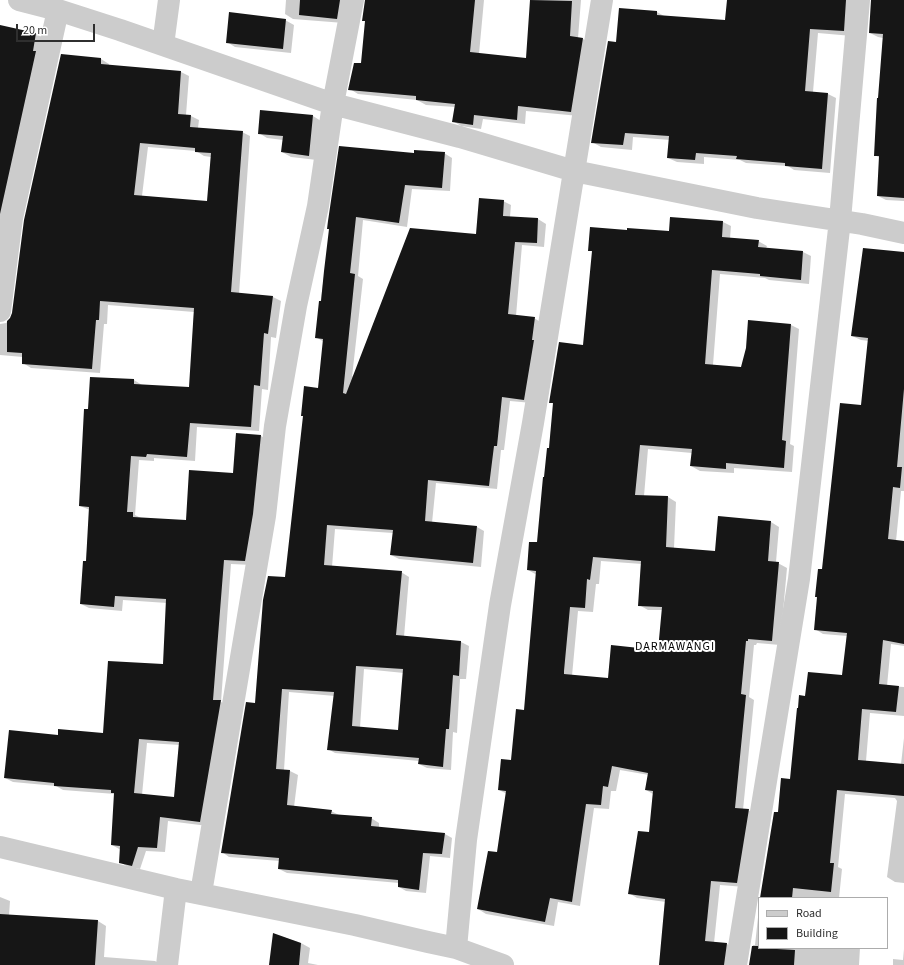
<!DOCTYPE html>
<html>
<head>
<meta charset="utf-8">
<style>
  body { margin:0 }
  #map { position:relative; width:904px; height:965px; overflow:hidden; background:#fff; font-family:"Source Sans 3",sans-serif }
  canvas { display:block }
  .legend { position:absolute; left:758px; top:897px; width:130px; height:52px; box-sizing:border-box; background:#fff; border:1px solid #acacac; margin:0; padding:5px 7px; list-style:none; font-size:12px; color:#2f2f2f }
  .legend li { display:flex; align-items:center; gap:8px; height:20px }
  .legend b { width:20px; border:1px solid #acacac }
  .scale { position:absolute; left:16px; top:24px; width:79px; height:18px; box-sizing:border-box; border:2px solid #2f2f2f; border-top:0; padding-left:5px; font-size:12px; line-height:14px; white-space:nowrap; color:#2f2f2f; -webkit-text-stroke:3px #fff; paint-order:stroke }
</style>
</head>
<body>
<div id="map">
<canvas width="904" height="965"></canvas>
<ul class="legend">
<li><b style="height:5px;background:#ccc"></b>Road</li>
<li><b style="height:11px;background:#161616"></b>Building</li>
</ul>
<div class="scale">20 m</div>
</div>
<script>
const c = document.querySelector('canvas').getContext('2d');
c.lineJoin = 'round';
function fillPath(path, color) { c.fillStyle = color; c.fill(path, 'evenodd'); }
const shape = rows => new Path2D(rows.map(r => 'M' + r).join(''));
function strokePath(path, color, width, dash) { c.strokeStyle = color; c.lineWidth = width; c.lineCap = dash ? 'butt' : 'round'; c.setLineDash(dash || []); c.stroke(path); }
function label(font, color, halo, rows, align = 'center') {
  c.font = font + ' "Source Sans 3",sans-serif'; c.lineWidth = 4; c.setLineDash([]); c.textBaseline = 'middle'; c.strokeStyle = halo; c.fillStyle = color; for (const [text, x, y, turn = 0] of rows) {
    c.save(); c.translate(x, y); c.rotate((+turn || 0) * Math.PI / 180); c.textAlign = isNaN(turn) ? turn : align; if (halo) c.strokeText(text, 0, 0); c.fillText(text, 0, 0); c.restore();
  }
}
const shadow = shape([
  [286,0,350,0,344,23,293,19,285,14],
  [366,0,484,0,479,54,527,59,531,0,581,0,578,38,583,39,591,43,579,116,526,111,525,124,483,119,481,129,461,126,453,121,455,107,426,105,417,100,358,94,350,89,362,64,366,22,363,20],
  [728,0,855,0,852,36,818,33,813,92,828,94,836,98,830,173,794,170,788,166,746,163,740,160,704,157,704,164,677,162,668,158,670,140,633,137,632,150,601,147,592,142,617,43,657,12,664,16,726,21],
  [872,0,904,0,904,201,886,200,878,196,880,158,875,155,883,38,878,37,870,33],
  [285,20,294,25,291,53,235,47,227,42],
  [0,27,36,34,44,38,0,278],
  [62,55,101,59,109,64,109,66,181,72,189,76,186,115,191,116,199,120,198,128,242,132,250,136,239,294,273,297,281,301,276,338,271,337,268,390,262,389,259,431,197,427,195,461,154,458,154,461,139,460,135,515,141,518,187,521,234,474,236,434,261,436,269,441,252,565,231,564,221,702,229,706,208,826,168,821,165,852,146,851,140,869,128,867,120,862,121,850,112,845,115,794,63,790,56,786,13,782,5,778,59,736,104,734,164,666,167,603,123,600,122,611,89,608,81,604,86,562,90,510,80,506,89,410,134,380,142,385,190,388,194,312,108,305,107,324,104,324,100,373,31,368,23,363,23,357,0,355,0,324,6,323,11,319],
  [148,147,196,151,204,156,211,157,208,202,142,196],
  [147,743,180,745,175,798,142,795],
  [313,116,321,121,317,160,291,157,282,152,283,140,267,138,259,133],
  [444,153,452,158,450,191,412,189,407,227,363,220,358,276,363,279,352,377,477,235,503,201,511,205,510,217,538,219,546,224,544,247,522,245,516,316,534,318,542,323,532,403,510,401,504,450,501,450,497,489,436,483,432,523,477,527,484,531,481,567,399,559,391,555,393,533,335,529,332,567,401,572,409,577,404,637,461,642,469,646,466,679,460,679,457,733,453,732,451,770,427,768,419,764,419,761,335,753,328,749,335,696,289,692,284,770,290,771,298,775,294,807,331,811,339,815,371,818,379,823,379,828,445,834,452,838,450,858,430,856,426,893,406,891,399,887,399,883,287,873,279,869,280,861,229,857,222,852,286,578,319,389,324,342,316,337,330,230,328,229,415,154],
  [364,669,404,673,399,731,360,728],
  [723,222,731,226,730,239,758,241,767,246,766,249,803,252,811,256,809,284,769,280,765,278,720,274,713,365,742,368,791,325,799,329,790,444,794,446,792,472,734,468,734,473,700,471,691,466,692,453,648,449,644,496,668,497,676,502,674,548,716,552,771,522,779,527,776,562,787,568,780,645,757,643,756,645,754,645,749,697,754,700,743,810,748,810,757,815,745,887,720,885,714,943,727,944,735,949,732,965,660,965,666,902,637,898,629,893,650,833,653,794,646,790,649,775,620,770,616,791,611,791,609,809,594,808,580,906,558,902,554,926,486,914,478,909,498,854,507,794,499,790,512,761,525,711,537,575,528,570,538,543,554,404,550,402,584,346,593,252,589,250,628,231,670,232],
  [601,561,642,564,639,605,648,610,663,610,659,651,609,679,572,676,578,611,593,612,596,584,599,584],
  [904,253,904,491,901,491,896,541,904,542,904,646,891,644,887,686,904,687,904,716,870,713,866,761,901,764,904,738,904,883,895,882,887,877,897,801,895,798,845,794,838,867,842,869,839,898,761,898,779,813,791,780,806,697,843,676,847,636,823,634,815,629,818,598,816,597,862,406,869,341,861,340,852,336],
  [0,897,10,901,9,916,98,921,106,926,104,957,155,961,162,965,0,965],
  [759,908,759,948,860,948,859,965,750,965,753,945,755,945],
  [274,934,301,943,310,948,308,963,318,965,270,965],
  [904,949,904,965,893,965,893,959,903,960]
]);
const building = shape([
  [300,0,340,0,337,19,299,15],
  [365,0,475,0,470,52,526,58,530,0,572,1,570,36,583,38,571,112,518,106,517,120,474,115,473,125,452,122,455,104,416,100,416,96,348,90,354,63,361,63,365,21,362,21],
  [727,0,846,0,844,31,810,29,805,91,828,93,822,169,785,166,785,163,736,159,737,156,696,153,695,160,667,158,669,136,625,133,623,145,591,143,608,41,616,42,619,8,657,11,657,15,725,20],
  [871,0,904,0,904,198,877,196,879,156,874,156,877,98,878,98,883,34,869,33],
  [229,12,286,19,283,49,226,43],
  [0,25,36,33,33,51,36,51,0,214],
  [61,54,101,58,101,64,181,71,178,114,191,115,190,127,243,131,231,292,273,296,268,334,264,333,260,386,254,385,251,427,190,423,187,457,147,454,146,457,131,456,127,512,133,512,133,517,186,520,189,470,233,473,236,433,261,435,253,514,245,561,224,560,213,700,221,700,200,822,160,817,157,848,138,847,132,866,119,863,120,846,111,845,114,793,111,793,111,790,54,786,54,783,4,778,9,730,58,735,58,729,103,733,108,661,163,664,166,599,115,596,114,607,80,604,83,561,86,561,89,507,79,506,84,409,88,409,90,377,134,379,134,384,189,387,194,308,100,301,99,320,96,320,92,369,22,364,22,353,7,352,7,321,10,318,12,313,24,220],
  [140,143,195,148,195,152,211,153,207,201,134,195],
  [139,739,179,742,174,797,134,793],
  [260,110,313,115,309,156,281,152,283,136,258,134],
  [339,146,414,153,414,150,445,152,442,188,405,185,399,223,356,217,350,273,355,274,343,393,346,394,410,228,476,234,479,198,504,200,503,216,538,218,537,243,515,242,508,314,535,317,532,340,534,340,524,400,502,397,497,446,494,446,489,486,428,480,425,521,477,526,473,563,390,555,393,530,327,525,324,565,402,571,396,635,461,641,459,676,453,675,449,729,446,729,443,767,418,764,419,758,327,750,334,692,282,689,276,769,290,770,287,805,332,810,331,814,372,817,371,826,445,833,442,854,423,853,419,890,398,887,398,880,278,869,279,858,221,853,246,702,255,703,263,600,268,576,285,577,303,416,301,416,304,386,318,388,323,339,315,338,319,301,321,301,324,271,329,229,327,229,328,221],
  [356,666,403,669,398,730,352,726],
  [670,217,723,221,722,237,759,240,758,247,803,251,801,280,760,276,760,274,712,270,705,364,741,367,746,348,748,320,791,324,782,440,786,441,784,468,726,463,726,469,690,466,692,449,640,445,635,495,668,496,666,547,715,551,718,516,771,521,768,561,779,562,772,641,748,639,748,641,746,641,741,694,746,695,735,808,749,809,737,883,711,881,705,941,727,943,724,965,659,965,665,899,628,894,638,831,649,832,653,791,645,790,648,773,612,766,608,787,603,786,601,805,586,804,572,902,550,898,545,922,477,909,488,851,497,852,506,791,498,790,501,759,511,760,516,709,524,710,536,571,527,570,529,542,537,542,543,477,544,477,547,448,549,448,553,403,549,403,559,342,583,345,592,251,588,251,590,227,627,230,627,228,669,231],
  [593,557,641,561,638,606,662,607,658,650,611,645,608,678,564,674,564,671,570,607,585,608,587,579,590,580],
  [863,248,904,252,904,389,897,467,902,467,900,488,893,487,888,539,904,541,904,644,883,640,879,684,899,686,896,712,862,709,858,760,904,764,904,796,837,790,830,863,834,863,831,892,793,888,792,898,760,898,774,812,778,812,781,778,790,779,797,708,798,708,799,695,805,696,808,672,842,675,847,633,814,630,817,597,815,597,818,569,822,569,840,403,861,405,868,338,851,336],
  [0,914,98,920,95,965,0,965],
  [273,933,301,943,299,965,269,965],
  [752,946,759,946,759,948,795,950,794,965,749,965]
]);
const minor = shape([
  [19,0,58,10,120,30,333,104,460,137,574,171,757,208,862,224,904,233],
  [163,45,169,0],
  [0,311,12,218,58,10],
  [0,847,176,889,355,925,428,942,456,948,503,965],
  [201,893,265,516,275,426,296,306,318,206,333,104,353,0],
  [456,948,466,840,500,605,533,423,602,0],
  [167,965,176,889],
  [736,965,799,579,840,220,859,0]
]);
const quarterNames = [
  ["DARMAWANGI",675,647]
];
fillPath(shadow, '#0003');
fillPath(building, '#161616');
strokePath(minor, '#ccc', 22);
c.letterSpacing = '1px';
label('12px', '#000', '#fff', quarterNames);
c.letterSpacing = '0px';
</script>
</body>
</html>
